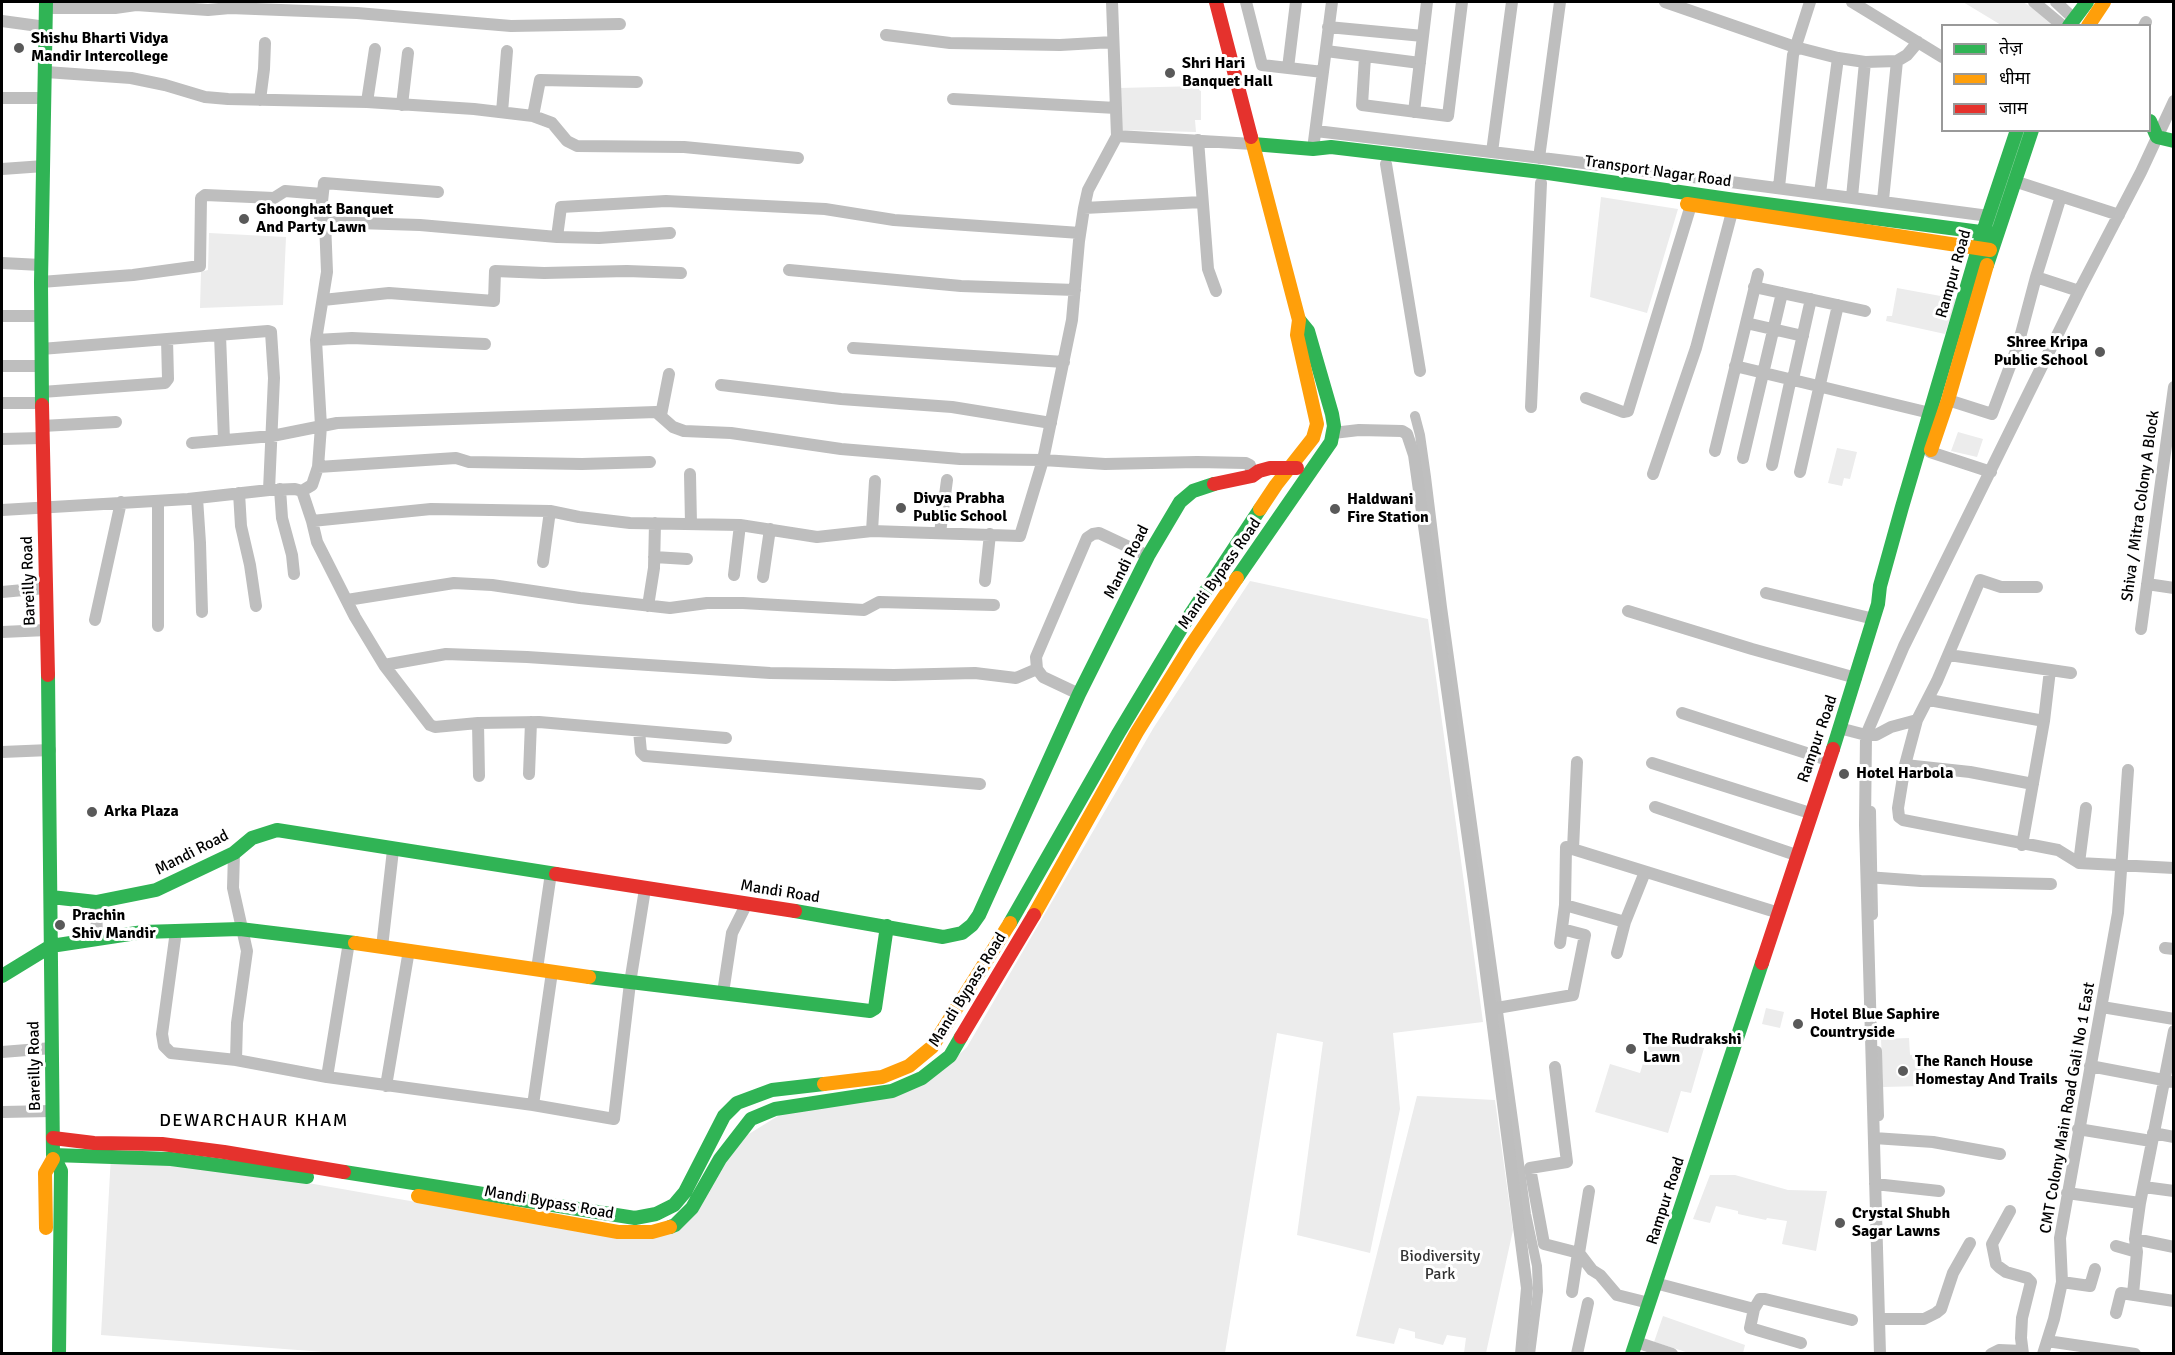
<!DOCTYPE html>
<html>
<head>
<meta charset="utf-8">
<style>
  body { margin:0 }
  #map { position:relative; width:2175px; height:1355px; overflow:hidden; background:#fff; font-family:Signika,"Noto Sans Devanagari",sans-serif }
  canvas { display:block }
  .frame { position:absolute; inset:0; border:3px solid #000; pointer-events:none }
  .legend { position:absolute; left:1941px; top:24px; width:210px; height:108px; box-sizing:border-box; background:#fff; border:2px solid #999; margin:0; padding:8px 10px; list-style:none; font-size:18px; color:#000 }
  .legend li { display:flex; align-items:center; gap:12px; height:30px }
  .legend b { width:30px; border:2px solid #999 }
</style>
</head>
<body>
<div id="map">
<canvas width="2175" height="1355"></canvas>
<div class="frame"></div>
<ul class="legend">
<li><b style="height:8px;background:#30b455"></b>तेज़</li>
<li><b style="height:8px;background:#ff9f0a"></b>धीमा</li>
<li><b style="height:8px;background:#e5322d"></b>जाम</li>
</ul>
</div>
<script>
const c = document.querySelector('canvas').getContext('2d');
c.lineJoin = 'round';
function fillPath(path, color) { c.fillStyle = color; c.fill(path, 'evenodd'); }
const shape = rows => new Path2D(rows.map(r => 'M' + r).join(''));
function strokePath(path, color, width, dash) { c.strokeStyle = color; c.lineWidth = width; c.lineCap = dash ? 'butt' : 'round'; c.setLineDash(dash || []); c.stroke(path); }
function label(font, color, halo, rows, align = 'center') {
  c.font = font + ' Signika,sans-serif'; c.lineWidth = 6; c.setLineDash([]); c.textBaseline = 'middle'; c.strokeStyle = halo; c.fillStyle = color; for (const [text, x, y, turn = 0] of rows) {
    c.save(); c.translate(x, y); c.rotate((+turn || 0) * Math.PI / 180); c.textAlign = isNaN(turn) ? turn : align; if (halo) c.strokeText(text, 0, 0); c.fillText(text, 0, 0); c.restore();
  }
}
const green = shape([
  [1963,2,2023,2,2055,22,2052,25,2001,25],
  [1199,86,1199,90,1201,91,1201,120,1195,120,1196,132,1122,130,1119,88],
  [1601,197,1678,209,1647,313,1590,297],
  [209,233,286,237,283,305,200,308,201,272,208,270],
  [1897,288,1957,299,1945,334,1886,321,1887,316,1892,316],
  [1958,432,1983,439,1977,457,1951,451],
  [1837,448,1857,452,1850,479,1844,478,1842,486,1828,483],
  [1250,581,1428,619,1483,1022,1393,1033,1400,1109,1370,1253,1297,1235,1323,1042,1277,1033,1225,1353,350,1354,101,1335,111,1155,274,1177,518,1220,665,1234,744,1137,786,1111,942,1071,967,1047,1154,727],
  [1766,1008,1784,1012,1780,1028,1762,1024],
  [1652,1035,1704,1048,1691,1093,1681,1091,1668,1133,1595,1112,1610,1064,1640,1073],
  [1909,1038,1910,1055,1924,1054,1923,1086,1883,1087,1881,1039],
  [1417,1096,1495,1100,1513,1230,1486,1353,1464,1353,1466,1338,1447,1335,1443,1345,1415,1338,1415,1332,1399,1328,1394,1344,1356,1336],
  [1710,1175,1735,1175,1788,1190,1827,1191,1816,1251,1782,1244,1787,1221,1767,1218,1766,1220,1738,1214,1738,1211,1716,1206,1710,1223,1693,1219],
  [1663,1316,1745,1345,1743,1353,1692,1354,1654,1342]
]);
const canal = shape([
  [1415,416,1420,435,1426,477,1442,607,1526,1214,1537,1266,1538,1291,1530,1354],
  [1871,811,1873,915],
  [1877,1051,1879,1116]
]);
const street = shape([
  [1246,2,1262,65,1323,72],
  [1665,2,1795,47,1838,58,1865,62,1897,61,1907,55,1918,42],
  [1852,2,1942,57],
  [2034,2,2063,26],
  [2056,2,2074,19],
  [46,8,115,8,136,5,208,10,230,8,357,13,511,26,620,24],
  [2,21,46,27],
  [2144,26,2146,22],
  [1328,27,1423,36],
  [886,35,950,43,1060,45,1113,42],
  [1326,51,1420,63],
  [1365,57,1362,105,1448,116,1462,2],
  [1288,68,1296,2],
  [46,72,131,78,165,85,205,97,228,99,367,102,474,109,533,116,552,123,567,141,577,146,684,147,798,158],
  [2,98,45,98],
  [953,99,1116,108],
  [260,100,264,69,265,43],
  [367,102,375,49],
  [402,105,408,53],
  [502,112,507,51],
  [1414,112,1427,2],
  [533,116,540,80,637,82],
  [1316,131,1617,167,1989,216],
  [1117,136,1253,144],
  [1198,140,1208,269,1216,291],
  [1313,149,1332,2],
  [1492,152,1512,2],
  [1539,158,1560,2],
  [1386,164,1420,371],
  [2,169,44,166],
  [2014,181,2119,215],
  [1779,187,1793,55,1810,2],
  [1820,193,1838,58],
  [1852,197,1865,62],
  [1883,200,1897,61],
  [1084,208,1202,202],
  [325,222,320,220,324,183,438,192],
  [557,237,561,207,666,201,825,209,894,220,1080,233],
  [2,263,41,265],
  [789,270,961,286,1075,290],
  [2036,277,2079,291],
  [41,282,133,275,200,266,201,198,205,195,274,198,285,191,322,194],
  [1754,287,1865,311],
  [323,300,389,293,494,301,495,271,544,273,627,271,681,273],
  [2,316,41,316],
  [1746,323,1803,336],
  [220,335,224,440],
  [316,340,352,338,485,344],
  [853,348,1064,362],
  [41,349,268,331,271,332,274,378,269,490],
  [2,366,42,366],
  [1735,366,1930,413],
  [1793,379,1811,299],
  [721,385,841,399,952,407,1051,423],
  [42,392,165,383,168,379,167,339],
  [1586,398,1623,412,1628,411,1691,205],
  [1948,400,1992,414,2018,345,2036,277,2061,196],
  [2,403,42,403],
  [1531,407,1541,183],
  [661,415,669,374],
  [42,426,116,422],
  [1333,433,1359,430,1402,431,1407,434,1414,455,1474,881,1527,1288,1521,1354],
  [2,439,42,438],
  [192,443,272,436,337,423,656,412,673,427,684,431,731,433,841,449,960,459,1043,460,1105,464,1197,462,1246,463,1250,465,1252,476],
  [1715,451,1758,274],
  [1930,452,1991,472],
  [1743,458,1782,293],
  [1772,465,1791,378],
  [318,467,456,458,469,462,582,464,650,462],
  [1800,472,1838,305],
  [690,474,691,524],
  [1653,474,1696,348,1732,212],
  [280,489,282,518,292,555,294,574],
  [302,491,312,485,318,467,321,426,316,340,327,272,325,222,420,225,557,237,599,238,670,233],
  [239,493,241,526,250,565,256,606],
  [197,498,200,543,202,612],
  [158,501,158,626],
  [2,510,188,499,269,490,295,489,302,491,312,521,431,509,550,511,579,517,630,523,740,525,817,537,872,531,1020,536,1043,460,1072,320,1079,241,1084,208,1088,190,1117,136,1112,2],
  [312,521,317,542,355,617,384,665,430,725,435,727,478,723,539,722,726,738],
  [872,531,875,481],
  [940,533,947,480],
  [654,557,687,559],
  [543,562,550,511],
  [734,575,740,525],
  [763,577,770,529],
  [985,581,990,534],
  [2147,584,2174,588],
  [2037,587,2001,587,1980,580,1937,681,1917,720,1905,765,1898,808,1899,817,1903,820,2058,850,2079,863,2174,868],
  [2,592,45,588],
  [1766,593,1874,619],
  [347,600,454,583,492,585,580,598,670,608,707,603,743,603,864,610,879,602,994,605],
  [648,606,654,568,655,523],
  [1628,611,1752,649,1856,678],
  [95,620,121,502],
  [2141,629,2174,387],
  [2,632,47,630],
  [1949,655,2071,673],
  [384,665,446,654,527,657,770,673,894,675,975,673,1016,678,1037,669],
  [1079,694,1043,677,1037,669,1036,657,1087,538,1093,534,1099,533,1148,556],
  [1929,700,2044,721,2022,845],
  [1682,713,1828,760],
  [2044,721,2050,670],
  [478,723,479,776],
  [1839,728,1866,735,1876,735,1891,727,1917,720],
  [639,731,641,752,645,756,980,784],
  [2,752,50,750],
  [1652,763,1810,813],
  [1905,765,1970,772,2033,784],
  [529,774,531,722],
  [1655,807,1796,855],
  [1573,849,1577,762],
  [234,853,233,888,247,951,237,1023,236,1060,327,1077,533,1105,614,1119,630,983,645,889],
  [2079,863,2086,808],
  [1867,877,1921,881,2051,884],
  [96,902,97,938],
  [1565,905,1625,922],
  [176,931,162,1034,164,1046,171,1053,236,1060],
  [1560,943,1565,905,1566,847,1779,913],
  [382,947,393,850],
  [2165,948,2174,949],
  [1617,953,1625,922,1645,872],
  [537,969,551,873],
  [723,993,732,933,747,903],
  [2102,1007,2174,1019],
  [1491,1009,1573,995,1585,935,1562,929],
  [2,1052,52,1048],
  [2090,1066,2174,1082],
  [1555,1067,1567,1162,1530,1168,1544,1244,1579,1253,1592,1270,1600,1275,1617,1295,1649,1303],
  [327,1077,349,942],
  [386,1086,409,950],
  [533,1105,552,972],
  [2,1112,52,1111],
  [2078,1129,2151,1141],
  [2153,1133,2174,1137],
  [1874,1138,1933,1142,2000,1154],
  [1875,1184,1939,1191],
  [2144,1187,2174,1191],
  [2067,1193,2140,1203],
  [2010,1211,1992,1244,1996,1264,1999,1267,2006,1272,2027,1278,2031,1282,2022,1318,2021,1338,2023,1354],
  [2135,1239,2174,1247],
  [2116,1246,2137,1252],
  [1579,1253,1589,1191],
  [2062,1282,2090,1286,2095,1269],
  [1655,1283,1754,1309,1760,1299,1765,1299,1852,1320],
  [1572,1292,1578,1253],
  [2133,1294,2137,1252,2135,1239,2140,1203,2174,1031],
  [1754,1309,1750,1328,1801,1343],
  [2116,1313,2121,1293,2174,1301],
  [1880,1319,1924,1319,1936,1313,1941,1309,1953,1273,1970,1243],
  [2047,1341,2135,1354],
  [1636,1342,1672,1354],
  [1577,1354,1588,1303],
  [1880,1354,1865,825,1866,735,1904,646,2079,291,2141,172,2174,101],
  [1991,1354,1999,1350,2022,1351],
  [2043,1354,2054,1319,2062,1282,2060,1238,2118,913,2128,770]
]);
const fast = shape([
  [2069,26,2087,2],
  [2150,121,2157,137,2174,141],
  [1253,144,1313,149,1331,147,1541,172,1735,200,1996,234],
  [1987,265,2032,130],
  [42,405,41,282,46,2],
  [1237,578,1331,442,1334,426,1332,414,1308,331,1299,320],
  [48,675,53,1155,61,1171,59,1354],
  [1833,749,1878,604,1880,586,1902,507,1983,232,2017,130],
  [51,897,96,902,156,890,234,853,252,838,277,830,556,874],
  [795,911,943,937,962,933,972,925,979,915,1079,694,1148,556,1180,502,1193,491,1214,484],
  [1010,923,1118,734,1184,624,1260,509],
  [2,976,51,946,143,932,240,929,355,943],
  [589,977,870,1011,875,1008,887,926],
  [53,1155,171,1159,307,1177],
  [344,1172,635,1218,656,1214,674,1205,685,1192,724,1116,737,1103,772,1090,824,1084],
  [670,1227,675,1225,692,1208,720,1159,751,1119,775,1109,892,1091,922,1078,950,1056,961,1037],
  [1632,1354,1762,963]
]);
const slow = shape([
  [2088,26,2104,2],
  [1251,137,1299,320,1297,335,1317,424,1313,438,1276,485,1260,509],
  [1687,204,1990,250],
  [1931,450,1948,400,1987,265],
  [1034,915,1137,732,1190,647,1237,578],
  [355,943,589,977],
  [824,1084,882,1077,909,1066,932,1047,1010,923],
  [418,1196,618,1232,652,1232,670,1227],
  [46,1228,45,1173,53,1159]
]);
const jam = shape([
  [1216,2,1251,137],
  [42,405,48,675],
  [1214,484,1252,476,1259,471,1270,468,1297,468],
  [556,874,795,911],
  [1762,963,1833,749],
  [961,1037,1034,915],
  [53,1138,94,1143,162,1144,224,1152,344,1172]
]);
const markers = [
  [19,48,6,"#595959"],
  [1170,73,6,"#595959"],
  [244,219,6,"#595959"],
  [2100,352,6,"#595959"],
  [901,508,6,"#595959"],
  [1335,509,6,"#595959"],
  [1844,774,6,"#595959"],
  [92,812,6,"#595959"],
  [60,925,6,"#595959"],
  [1798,1024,6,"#595959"],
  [1631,1049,6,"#595959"],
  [1903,1071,6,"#595959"],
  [1840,1223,6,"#595959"]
];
const poiNames = [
  ["Shishu Bharti Vidya",31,39],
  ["Mandir Intercollege",31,57],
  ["Shri Hari",1182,64],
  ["Banquet Hall",1182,82],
  ["Ghoonghat Banquet",256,210],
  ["And Party Lawn",256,228],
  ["Shree Kripa",2088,343,"right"],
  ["Public School",2088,361,"right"],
  ["Divya Prabha",913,499],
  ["Public School",913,517],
  ["Haldwani",1347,500],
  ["Fire Station",1347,518],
  ["Hotel Harbola",1856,774],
  ["Arka Plaza",104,812],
  ["Prachin",72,916],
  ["Shiv Mandir",72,934],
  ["Hotel Blue Saphire",1810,1015],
  ["Countryside",1810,1033],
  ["The Rudrakshi",1643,1040],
  ["Lawn",1643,1058],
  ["The Ranch House",1915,1062],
  ["Homestay And Trails",1915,1080],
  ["Crystal Shubh",1852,1214],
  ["Sagar Lawns",1852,1232]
];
const streetNames = [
  ["Transport Nagar Road",1658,172,8],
  ["Rampur Road",1954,274,-74],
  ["Shiva / Mitra Colony A Block",2141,506,-82],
  ["Mandi Road",1127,562,-63],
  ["Mandi Bypass Road",1220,574,-55],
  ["Bareilly Road",29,581,-92],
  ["Rampur Road",1818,739,-71],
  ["Mandi Road",192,853,-27],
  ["Mandi Road",780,892,9],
  ["Mandi Bypass Road",968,990,-58],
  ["Bareilly Road",35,1066,-91],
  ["CMT Colony Main Road Gali No 1 East",2068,1108,-80],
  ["Rampur Road",1666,1201,-72],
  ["Mandi Bypass Road",549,1203,10]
];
const parkNames = [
  ["Biodiversity",1440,1257],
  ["Park",1440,1275]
];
const neighbourhoodNames = [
  ["DEWARCHAUR KHAM",254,1121]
];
fillPath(green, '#ececec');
strokePath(canal, '#bfbfbf', 10);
strokePath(street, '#bebebe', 12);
strokePath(fast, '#30b455', 14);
strokePath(slow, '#ff9f0a', 14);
strokePath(jam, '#e5322d', 14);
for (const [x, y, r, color] of markers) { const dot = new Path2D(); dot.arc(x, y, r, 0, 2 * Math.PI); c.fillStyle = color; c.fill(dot); strokePath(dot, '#fff', 2); }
label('bold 16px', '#000', '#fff', poiNames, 'left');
label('16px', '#000', '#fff', streetNames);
label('16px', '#333', '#fff', parkNames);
c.letterSpacing = '1.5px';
label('18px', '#000', '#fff', neighbourhoodNames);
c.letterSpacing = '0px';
</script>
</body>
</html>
